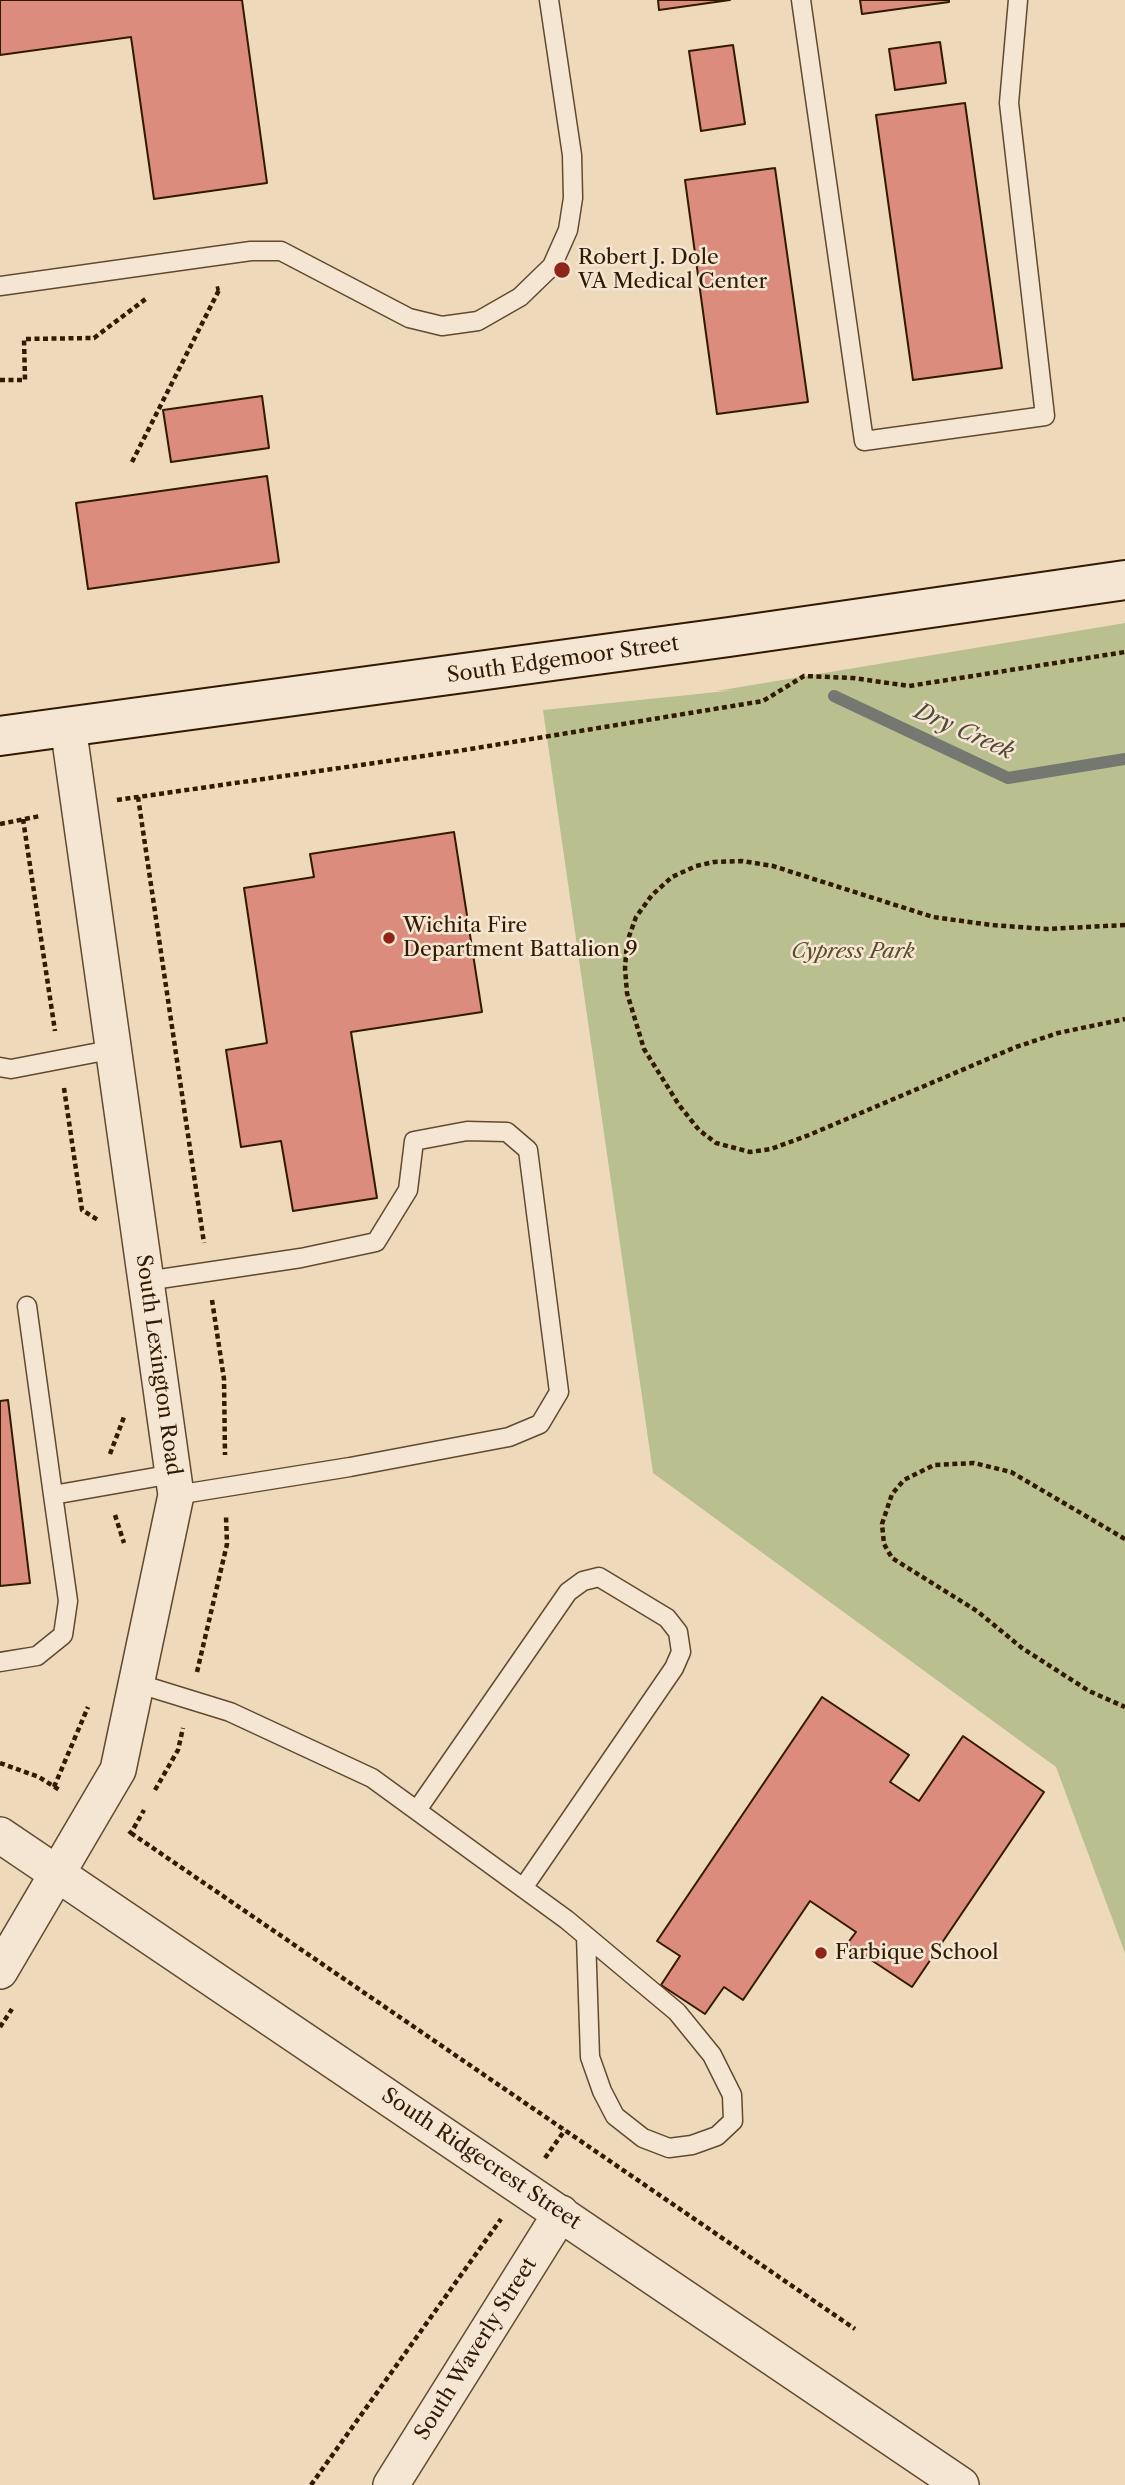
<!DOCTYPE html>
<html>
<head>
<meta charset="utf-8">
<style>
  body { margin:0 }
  canvas { display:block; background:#efd9bb }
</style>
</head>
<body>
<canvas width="1125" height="2485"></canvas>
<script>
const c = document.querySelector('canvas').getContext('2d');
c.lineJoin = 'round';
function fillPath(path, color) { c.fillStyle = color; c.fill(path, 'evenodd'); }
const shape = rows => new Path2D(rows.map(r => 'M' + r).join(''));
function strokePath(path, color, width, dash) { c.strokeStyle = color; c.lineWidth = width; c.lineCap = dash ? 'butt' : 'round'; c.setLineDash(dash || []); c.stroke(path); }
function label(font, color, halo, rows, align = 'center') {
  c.font = font + ' "Libre Caslon Text",serif'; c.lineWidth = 5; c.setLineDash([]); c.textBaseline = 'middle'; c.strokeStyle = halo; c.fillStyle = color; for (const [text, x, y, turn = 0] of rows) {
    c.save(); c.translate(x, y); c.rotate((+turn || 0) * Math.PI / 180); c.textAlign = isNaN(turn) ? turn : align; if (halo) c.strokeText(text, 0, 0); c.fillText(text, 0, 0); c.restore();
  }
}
const green = shape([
  [1125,623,1125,1953,1056,1767,653,1473,543,710,736,690,716,691]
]);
const stream = shape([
  [834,696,1008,778,1125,759]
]);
const building = shape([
  [0,0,242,0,267,183,154,199,131,37,0,55,0,0],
  [658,0,730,0,659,10,658,0],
  [860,0,949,0,949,2,862,14,860,0],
  [940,42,946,83,895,90,889,49,940,42],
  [733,45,745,124,701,131,689,51,733,45],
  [965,103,1002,368,913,380,876,115,965,103],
  [775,168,808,402,717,414,685,180,775,168],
  [262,396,269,448,171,462,163,410,262,396],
  [267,476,279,562,88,589,76,503,267,476],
  [454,832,482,1012,351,1032,377,1198,293,1211,281,1141,241,1147,226,1050,267,1043,244,888,314,877,310,854,454,832],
  [8,1400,30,1583,0,1586,0,1401,8,1400],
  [822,1697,909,1755,890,1782,919,1801,963,1736,1044,1792,912,1987,847,1944,856,1932,810,1901,743,2000,724,1987,705,2014,661,1985,680,1956,657,1941,822,1697]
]);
const path = shape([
  [0,380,25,380,24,339,94,338,147,298],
  [132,462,220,288,216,289],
  [138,797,204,1243],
  [117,800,458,751,763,701,804,676,853,678,909,686,1125,652],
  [23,819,55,1031],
  [0,824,40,816],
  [1125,925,1047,929,991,925,933,917,773,866,742,861,714,862,696,866,672,877,652,895,636,917,627,942,625,968,627,993,644,1049,679,1105,699,1130,716,1143,750,1152,771,1149,809,1135,1016,1047,1058,1033,1125,1019],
  [64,1088,82,1210,98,1220],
  [212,1300,224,1379,225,1455],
  [110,1454,124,1417],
  [115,1515,124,1543],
  [1125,1539,1011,1472,974,1463,934,1465,904,1480,892,1494,882,1524,884,1544,892,1558,977,1611,1022,1648,1089,1691,1125,1707],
  [197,1672,227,1544,226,1516],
  [0,1763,39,1777,61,1791],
  [54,1787,88,1707],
  [155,1790,178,1750,183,1728],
  [129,1831,131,1833,144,1810],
  [131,1833,855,2329],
  [0,2027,12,2009],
  [545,2158,565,2130],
  [311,2485,501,2219]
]);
const lane = shape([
  [801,0,864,441,1045,416,1009,103,1018,0],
  [0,286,251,251,281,251,409,318,442,326,478,321,520,297,552,266,568,230,573,198,572,155,549,0],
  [0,1067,11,1069,115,1049],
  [146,1281,301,1258,376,1242,408,1190,414,1141,467,1131,507,1132,528,1150,559,1392,540,1424,509,1437,350,1467,176,1495],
  [27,1306,53,1495,173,1474],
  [0,1662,37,1656,63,1635,68,1601,53,1495],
  [136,1683,230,1712,372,1778,567,1920,677,2012,712,2055,732,2095,733,2121,717,2136,692,2145,669,2148,643,2138,615,2116,602,2091,590,2057,586,1936],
  [417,1810,568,1592,583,1581,599,1577,667,1618,678,1632,681,1652,674,1668,523,1888]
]);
const street = shape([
  [0,1835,961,2485],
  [0,1971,118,1770,176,1495,68,726],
  [391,2485,561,2213]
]);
const secondary = shape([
  [0,736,729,637,1125,580]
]);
const markers = [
  [562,270,9,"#8f2418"],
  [389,938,7,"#8f2418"],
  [821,1953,7,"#8f2418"]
];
const poiNames = [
  ["Robert J. Dole",578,258],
  ["VA Medical Center",578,282],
  ["Wichita Fire",403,926],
  ["Department Battalion 9",403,950],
  ["Farbique School",835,1953]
];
const streetNames = [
  ["South Edgemoor Street",563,660,-8],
  ["South Lexington Road",158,1365,82],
  ["South Ridgecrest Street",481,2159,34],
  ["South Waverly Street",476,2349,-58]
];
const parkNames = [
  ["Cypress Park",853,952]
];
const waterNames = [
  ["Dry Creek",964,732,24]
];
fillPath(green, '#babf90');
strokePath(stream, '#747871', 12);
fillPath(building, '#db8c7c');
strokePath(building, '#321a00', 2);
strokePath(lane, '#614a2f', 21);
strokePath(street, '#614a2f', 38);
strokePath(secondary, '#321a00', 42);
strokePath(path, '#321a00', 4.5, [5, 3.5]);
strokePath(lane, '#f5e6d3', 18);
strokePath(street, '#f5e6d3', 35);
strokePath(secondary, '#f5e6d3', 38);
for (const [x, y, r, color] of markers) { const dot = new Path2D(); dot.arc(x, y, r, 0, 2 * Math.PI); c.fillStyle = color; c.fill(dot); strokePath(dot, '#f5e6d3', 2.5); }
label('21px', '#321a00', '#f5e6d3', poiNames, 'left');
label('21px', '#321a00', '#f5e6d3', streetNames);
label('italic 21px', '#5b4c2b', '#f5e6d3', parkNames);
label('italic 23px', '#534938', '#f5e6d3', waterNames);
</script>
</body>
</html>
